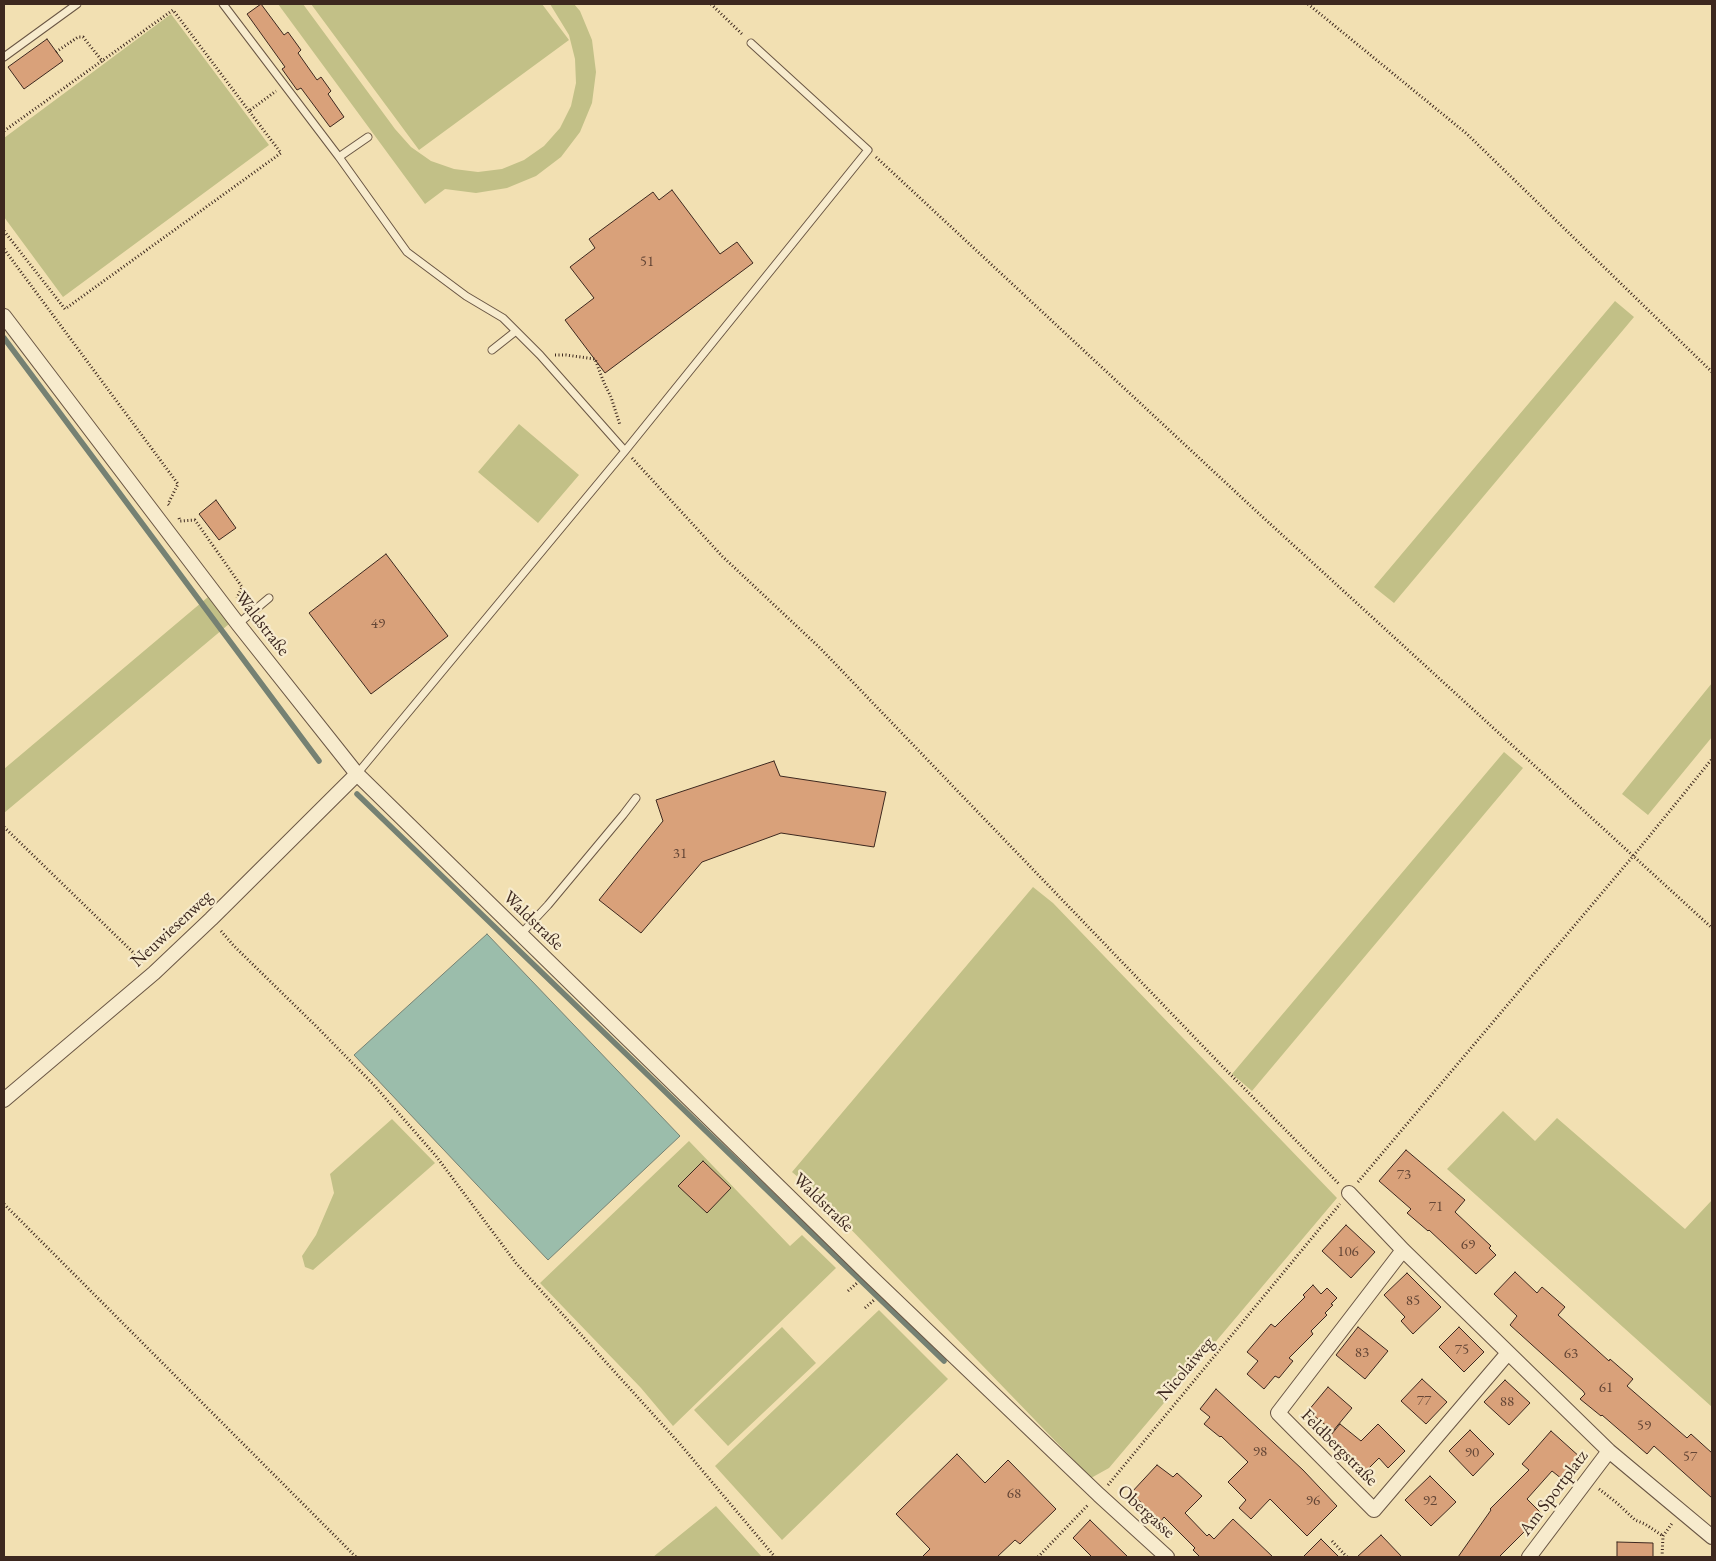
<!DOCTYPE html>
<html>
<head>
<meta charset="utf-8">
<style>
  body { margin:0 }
  #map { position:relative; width:1716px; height:1561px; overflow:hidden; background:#f2e0b2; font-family:"EB Garamond",serif }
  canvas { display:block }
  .frame { position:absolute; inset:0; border:5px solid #3d281f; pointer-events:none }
</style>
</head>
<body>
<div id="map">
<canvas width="1716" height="1561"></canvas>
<div class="frame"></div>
</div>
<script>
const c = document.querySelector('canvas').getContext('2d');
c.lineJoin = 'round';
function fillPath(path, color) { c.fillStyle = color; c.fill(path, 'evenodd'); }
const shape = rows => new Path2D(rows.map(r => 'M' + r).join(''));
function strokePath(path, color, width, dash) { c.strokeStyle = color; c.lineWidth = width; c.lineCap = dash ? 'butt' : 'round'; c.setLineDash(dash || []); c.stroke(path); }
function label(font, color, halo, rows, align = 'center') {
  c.font = font + ' "EB Garamond",serif'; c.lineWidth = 4.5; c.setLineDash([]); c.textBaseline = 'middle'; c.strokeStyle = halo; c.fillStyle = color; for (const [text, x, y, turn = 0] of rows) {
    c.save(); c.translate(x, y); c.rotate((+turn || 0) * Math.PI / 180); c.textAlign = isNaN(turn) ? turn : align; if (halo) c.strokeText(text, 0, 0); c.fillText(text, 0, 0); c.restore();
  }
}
const green = shape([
  [278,4,303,4,395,129,411,147,431,161,454,169,478,172,502,169,524,160,544,146,560,128,571,106,576,83,575,59,569,35,550,4,574,4,580,11,592,40,596,72,592,103,580,132,561,157,536,176,507,188,476,193,445,189,425,204],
  [311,4,542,4,569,40,419,150],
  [171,14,269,145,63,297,4,217,4,138],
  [1615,301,1634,317,1394,603,1374,587],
  [519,424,579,475,538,523,478,472],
  [208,597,229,624,4,813,4,769],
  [1712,683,1712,737,1648,815,1622,794],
  [1504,752,1523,768,1252,1091,1232,1074],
  [1033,887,1053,903,1337,1198,1109,1468,1091,1478,812,1189,792,1172],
  [1503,1111,1535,1141,1557,1118,1685,1229,1712,1200,1712,1407,1447,1169],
  [392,1119,435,1163,313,1270,305,1267,302,1256,316,1235,334,1193,330,1174],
  [689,1141,790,1246,802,1235,836,1268,673,1426,641,1388,540,1283],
  [879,1310,948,1379,782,1540,715,1466],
  [782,1327,816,1363,728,1446,694,1410],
  [716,1506,762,1557,653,1557]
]);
const water = shape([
  [487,934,680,1136,548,1260,354,1055,487,934]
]);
const stream = shape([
  [4,338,319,761],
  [357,794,944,1361]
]);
const building = shape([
  [261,4,284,35,288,32,301,50,298,53,317,80,321,77,331,91,328,94,344,117,330,127,301,88,297,90,282,69,285,67,247,14,261,4],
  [47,39,63,61,24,89,8,67,47,39],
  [672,190,720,254,737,242,753,263,605,373,565,320,594,298,570,267,595,248,589,239,653,192,659,200,672,190],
  [216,500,236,528,219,540,199,514,216,500],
  [386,554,448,636,371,694,309,613,386,554],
  [774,761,780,776,886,792,874,847,781,833,702,862,641,933,599,900,663,821,656,800,774,761],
  [1406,1150,1465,1200,1455,1212,1491,1246,1489,1248,1496,1255,1476,1274,1429,1230,1428,1231,1407,1213,1411,1209,1379,1181,1406,1150],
  [703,1161,731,1188,707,1213,678,1186,703,1161],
  [1346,1225,1375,1252,1351,1278,1322,1251,1346,1225],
  [1515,1272,1537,1293,1542,1287,1565,1307,1558,1315,1609,1361,1610,1359,1633,1379,1627,1386,1687,1438,1691,1434,1712,1453,1712,1498,1654,1446,1647,1454,1602,1415,1601,1416,1580,1399,1585,1394,1583,1391,1510,1325,1517,1316,1494,1294,1515,1272],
  [1407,1273,1441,1307,1413,1334,1401,1321,1405,1317,1384,1295,1407,1273],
  [1313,1285,1321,1294,1327,1288,1337,1298,1331,1304,1333,1305,1325,1313,1327,1315,1311,1331,1313,1334,1289,1358,1293,1361,1279,1378,1275,1376,1264,1389,1247,1374,1258,1361,1247,1352,1271,1324,1275,1327,1305,1297,1303,1295,1313,1285],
  [1358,1327,1388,1351,1365,1379,1336,1355,1358,1327],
  [1459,1327,1484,1352,1464,1372,1439,1347,1459,1327],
  [1422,1379,1447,1402,1426,1424,1401,1401,1422,1379],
  [1505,1380,1530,1403,1509,1425,1484,1402,1505,1380],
  [1328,1387,1352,1408,1333,1431,1308,1411,1328,1387],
  [1216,1389,1303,1470,1337,1506,1307,1536,1270,1499,1251,1519,1239,1508,1246,1500,1228,1482,1248,1462,1221,1436,1220,1437,1204,1424,1210,1417,1200,1409,1216,1389],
  [1340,1424,1361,1441,1378,1424,1405,1451,1388,1468,1379,1458,1361,1476,1326,1441,1340,1424],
  [1470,1430,1494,1454,1473,1476,1449,1451,1470,1430],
  [1551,1431,1581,1458,1562,1479,1552,1471,1527,1499,1542,1514,1499,1557,1458,1557,1491,1510,1490,1509,1529,1470,1522,1464,1551,1431],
  [957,1454,985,1483,1008,1460,1056,1509,1020,1544,1015,1540,997,1557,922,1557,930,1549,896,1514,957,1454],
  [1157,1465,1173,1477,1177,1473,1202,1496,1185,1513,1207,1536,1209,1534,1214,1539,1233,1519,1273,1557,1200,1557,1193,1550,1195,1548,1164,1517,1161,1521,1131,1493,1157,1465],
  [1430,1476,1456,1502,1431,1526,1405,1500,1430,1476],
  [1090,1520,1128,1557,1092,1557,1073,1538,1090,1520],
  [1381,1535,1402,1557,1357,1557,1381,1535],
  [1321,1539,1339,1557,1303,1557,1321,1539],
  [1617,1542,1653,1543,1653,1557,1617,1557,1617,1542]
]);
const path = shape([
  [711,4,743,35],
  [1308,4,1467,134,1712,372],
  [56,52,78,37,83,37,103,62],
  [4,131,173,10,249,111,276,91],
  [876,157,1255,510,1712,928],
  [4,231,65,309,281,153,249,111],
  [4,249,178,484,168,504,169,505],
  [555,355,566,355,595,359,604,383,611,397,620,425],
  [632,458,722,556,820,648,1223,1067,1339,1184],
  [179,518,180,521,195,520,242,587,237,598],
  [4,827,143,962],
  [221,931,234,946,318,1028,373,1084,436,1156,516,1263,680,1444,775,1557],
  [1358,1182,1634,855,1712,759],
  [4,1204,356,1557],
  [848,1291,857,1283],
  [865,1308,874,1300],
  [1108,1485,1340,1204],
  [1599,1489,1617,1503,1635,1520,1645,1524,1663,1536],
  [1332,1541,1347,1557],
  [1038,1557,1088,1505],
  [1662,1557,1663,1536,1673,1522]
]);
const service = shape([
  [223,4,339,157,407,252,466,296,503,318,540,355,625,451],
  [4,57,77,4],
  [339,157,368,137],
  [492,350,516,331],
  [238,624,269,598],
  [357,774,625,451,868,150,751,43],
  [520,935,548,905,623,815,636,798]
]);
const minor = shape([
  [4,316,238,624,357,774,867,1273,1099,1495,1167,1557],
  [4,1100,154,973,211,919,357,774],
  [1349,1193,1403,1250,1609,1451,1712,1537],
  [1403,1250,1278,1413,1374,1510,1508,1353],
  [1529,1557,1609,1451]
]);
const numberNames = [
  ["51",647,262],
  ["49",378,624],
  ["31",680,854],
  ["73",1404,1175],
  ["71",1436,1207],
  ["69",1468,1245],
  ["106",1348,1252],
  ["85",1413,1301],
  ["75",1462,1350],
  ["83",1362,1353],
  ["63",1571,1354],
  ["61",1606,1388],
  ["77",1424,1401],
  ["88",1507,1402],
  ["59",1644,1426],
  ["98",1260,1452],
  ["90",1472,1453],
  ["57",1690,1457],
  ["68",1014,1494],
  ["96",1313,1501],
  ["92",1430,1501]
];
const streetNames = [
  ["Waldstraße",262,624,52],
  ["Waldstraße",533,921,44],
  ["Neuwiesenweg",172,929,-43],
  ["Waldstraße",823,1203,44],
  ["Nicolaiweg",1186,1369,-50],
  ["Feldbergstraße",1339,1448,45],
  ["Am Sportplatz",1554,1493,-53],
  ["Obergasse",1146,1512,42]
];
fillPath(green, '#c2c087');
fillPath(water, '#9bbdab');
strokePath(water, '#758173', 1);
strokePath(stream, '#758173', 5.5);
fillPath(building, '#d9a17a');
strokePath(building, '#3d281f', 1);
strokePath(service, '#6a5644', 9);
strokePath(minor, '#6a5644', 16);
strokePath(path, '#3d281f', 3, [1, 2.5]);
strokePath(service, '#f7ebcd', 7);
strokePath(minor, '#f7ebcd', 14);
label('15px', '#644636', null, numberNames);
label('18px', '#3d281f', '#f7ebcd', streetNames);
</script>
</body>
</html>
